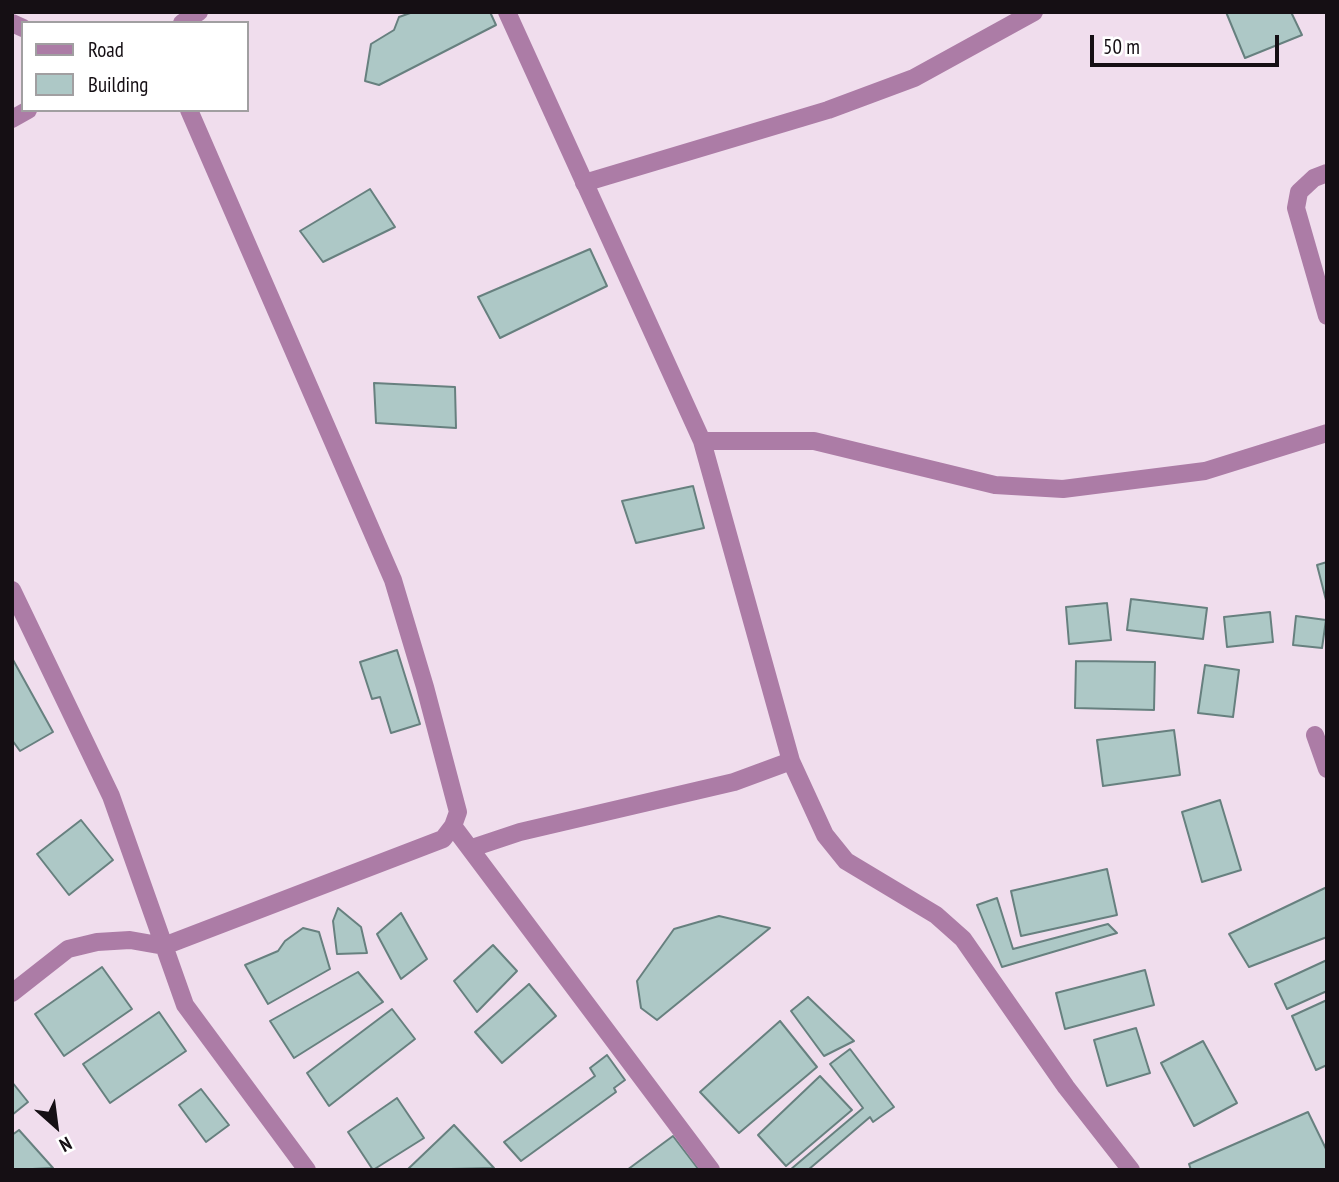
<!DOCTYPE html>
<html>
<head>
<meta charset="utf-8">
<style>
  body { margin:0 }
  #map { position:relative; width:1339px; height:1182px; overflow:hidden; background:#f0dded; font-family:"PT Sans Narrow",sans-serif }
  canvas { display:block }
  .frame { position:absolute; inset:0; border:14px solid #150f14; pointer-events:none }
  .legend { position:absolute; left:21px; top:21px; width:228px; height:91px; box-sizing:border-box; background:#fff; border:2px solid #a19fa1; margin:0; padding:9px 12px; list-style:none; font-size:21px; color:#150f14 }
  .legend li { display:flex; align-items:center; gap:14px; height:35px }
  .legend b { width:35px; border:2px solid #a19fa1 }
  .north { position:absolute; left:21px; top:1091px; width:70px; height:70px; -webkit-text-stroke:5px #fff; paint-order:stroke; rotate:152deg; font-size:19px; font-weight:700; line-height:28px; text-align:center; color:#150f14 }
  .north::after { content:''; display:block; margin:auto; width:24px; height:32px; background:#150f14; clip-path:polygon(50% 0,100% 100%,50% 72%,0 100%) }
  .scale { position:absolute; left:1090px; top:35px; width:189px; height:32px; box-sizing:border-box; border:4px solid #150f14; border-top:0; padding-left:9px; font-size:21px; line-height:24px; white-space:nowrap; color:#150f14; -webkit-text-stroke:5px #fff; paint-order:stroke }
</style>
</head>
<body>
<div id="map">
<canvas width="1339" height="1182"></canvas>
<div class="frame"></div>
<ul class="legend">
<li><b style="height:9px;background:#ac7ca6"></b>Road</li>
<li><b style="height:19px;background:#adc8c6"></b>Building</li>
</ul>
<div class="north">N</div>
<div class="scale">50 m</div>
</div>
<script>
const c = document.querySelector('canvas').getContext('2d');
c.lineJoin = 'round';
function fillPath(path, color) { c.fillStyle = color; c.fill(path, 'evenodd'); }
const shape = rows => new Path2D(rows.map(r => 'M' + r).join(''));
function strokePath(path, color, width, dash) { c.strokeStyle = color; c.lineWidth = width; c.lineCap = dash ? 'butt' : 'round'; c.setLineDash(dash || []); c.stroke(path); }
const building = shape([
  [413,12,490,12,496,25,379,85,365,81,371,44,394,30,399,17,413,12],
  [1226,12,1291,12,1302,35,1245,58,1226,12],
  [370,189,395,227,323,262,300,231,370,189],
  [590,249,607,286,500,338,478,297,590,249],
  [374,383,455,387,456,428,376,423,374,383],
  [693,486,704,528,636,543,622,501,693,486],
  [1327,562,1327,604,1317,565,1327,562],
  [1131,599,1207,608,1203,639,1127,630,1131,599],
  [1107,603,1111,640,1069,644,1066,607,1107,603],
  [1270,612,1273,642,1227,647,1224,617,1270,612],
  [1296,616,1326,620,1322,648,1293,645,1296,616],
  [397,650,420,724,391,733,380,697,372,699,360,662,397,650],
  [12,658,53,732,20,751,12,740,12,658],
  [1076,661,1155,662,1154,710,1075,708,1076,661],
  [1205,665,1239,670,1233,717,1198,713,1205,665],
  [1174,730,1180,775,1103,786,1097,740,1174,730],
  [1220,800,1241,870,1202,882,1182,812,1220,800],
  [81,820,113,860,69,895,37,854,81,820],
  [1107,869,1117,915,1021,936,1011,891,1107,869],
  [1327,887,1327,937,1249,967,1229,934,1327,887],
  [997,898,1013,949,1108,924,1117,933,1002,967,977,905,997,898],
  [338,908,361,927,367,953,337,954,333,921,338,908],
  [401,913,427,959,401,979,377,934,401,913],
  [719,916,770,928,657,1020,641,1008,637,981,674,929,719,916],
  [303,928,319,932,330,969,268,1004,245,965,278,951,285,941,303,928],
  [493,945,517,971,477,1012,454,981,493,945],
  [1327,960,1327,991,1287,1009,1275,984,1327,960],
  [102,967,132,1009,64,1056,35,1014,102,967],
  [1145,970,1154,1005,1065,1029,1056,993,1145,970],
  [358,972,383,1002,294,1058,270,1021,358,972],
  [529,984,556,1016,502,1063,475,1032,529,984],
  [808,997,854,1041,824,1056,791,1011,808,997],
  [1327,1000,1327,1065,1316,1070,1292,1016,1327,1000],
  [392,1009,415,1039,329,1106,307,1073,392,1009],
  [159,1012,186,1051,110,1103,83,1064,159,1012],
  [780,1021,817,1067,739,1133,700,1092,780,1021],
  [1136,1028,1150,1073,1107,1086,1094,1040,1136,1028],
  [1203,1041,1237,1103,1194,1126,1161,1063,1203,1041],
  [850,1049,894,1107,873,1122,870,1117,808,1170,790,1170,863,1108,830,1064,850,1049],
  [607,1055,625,1080,614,1088,616,1092,521,1161,504,1142,595,1076,590,1068,607,1055],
  [820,1076,852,1110,786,1166,758,1135,820,1076],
  [12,1082,28,1102,12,1115,12,1082],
  [201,1089,229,1125,206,1142,179,1105,201,1089],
  [397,1098,424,1138,373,1170,348,1132,397,1098],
  [1308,1112,1327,1151,1327,1170,1191,1170,1189,1164,1308,1112],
  [454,1125,494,1168,407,1170,454,1125],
  [19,1130,53,1168,12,1170,12,1135,19,1130],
  [673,1136,699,1170,627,1170,673,1136]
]);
const minor = shape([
  [507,12,702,441,791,761,825,835,846,861,936,915,963,939,1066,1087,1131,1170],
  [12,23,23,28],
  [182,23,199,12],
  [12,119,28,110],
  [1327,173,1314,178,1299,192,1296,208,1327,316],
  [584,183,828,110,914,78,1034,12],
  [702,441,814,441,995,485,1063,489,1205,471,1327,433],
  [12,590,111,796,185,1005,307,1170],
  [1315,735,1327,769],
  [453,826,711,1170],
  [472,848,520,832,734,782,791,761],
  [12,993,68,949,97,942,130,940,164,946,443,839,453,826,458,812,425,687,393,580,189,110]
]);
fillPath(building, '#adc8c6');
strokePath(building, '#67807f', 2);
strokePath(minor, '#ac7ca6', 18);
</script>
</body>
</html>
